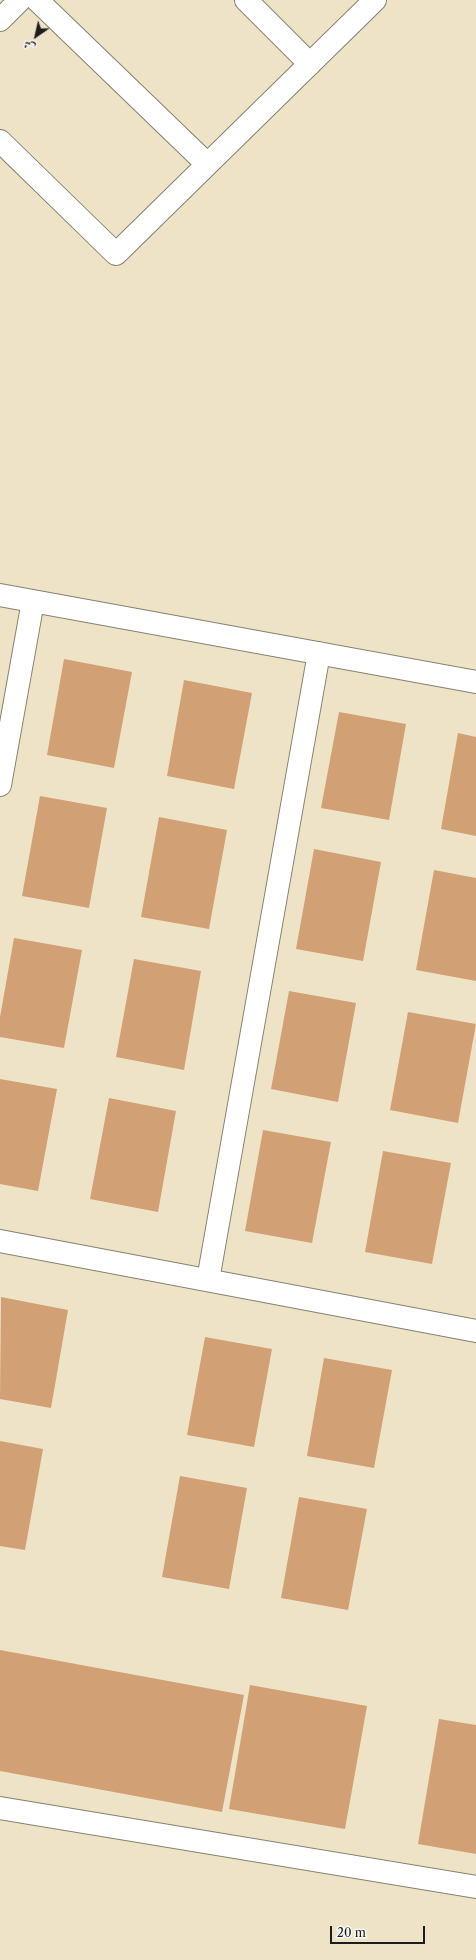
<!DOCTYPE html>
<html>
<head>
<meta charset="utf-8">
<style>
  body { margin:0 }
  #map { position:relative; width:476px; height:1960px; overflow:hidden; background:#eee3c7; font-family:"Libre Caslon Text",Amiri,serif }
  canvas { display:block }
  .north { position:absolute; left:16px; top:16px; width:40px; height:40px; -webkit-text-stroke:3px #f6f6f2; paint-order:stroke; rotate:214deg; font-size:11px; font-weight:700; line-height:16px; text-align:center; color:#1c1c1c }
  .north::after { content:''; display:block; margin:auto; width:14px; height:18px; background:#1c1c1c; clip-path:polygon(50% 0,100% 100%,50% 72%,0 100%) }
  .scale { position:absolute; left:330px; top:1926px; width:95px; height:18px; box-sizing:border-box; border:2px solid #1c1c1c; border-top:0; padding-left:5px; font-size:12px; line-height:14px; white-space:nowrap; color:#1c1c1c; -webkit-text-stroke:3px #f6f6f2; paint-order:stroke }
</style>
</head>
<body>
<div id="map">
<canvas width="476" height="1960"></canvas>
<div class="north">ش</div>
<div class="scale">20 m</div>
</div>
<script>
const c = document.querySelector('canvas').getContext('2d');
c.lineJoin = 'round';
function fillPath(path, color) { c.fillStyle = color; c.fill(path, 'evenodd'); }
const shape = rows => new Path2D(rows.map(r => 'M' + r).join(''));
function strokePath(path, color, width, dash) { c.strokeStyle = color; c.lineWidth = width; c.lineCap = dash ? 'butt' : 'round'; c.setLineDash(dash || []); c.stroke(path); }
const building = shape([
  [64,659,132,672,114,768,47,755],
  [184,680,252,693,234,789,167,776],
  [339,712,406,724,389,820,321,808],
  [458,733,476,737,476,836,441,829],
  [40,796,107,808,89,908,22,896],
  [159,817,227,830,209,929,141,917],
  [314,849,381,862,363,961,296,949],
  [434,870,476,878,476,981,416,970],
  [14,938,82,950,64,1048,0,1037,0,1017],
  [134,959,201,971,184,1070,116,1057],
  [289,991,356,1003,338,1102,271,1089],
  [408,1012,476,1024,458,1123,390,1110],
  [0,1079,57,1089,38,1191,0,1184],
  [109,1098,176,1111,158,1212,90,1199],
  [263,1130,331,1142,312,1243,245,1231],
  [383,1151,451,1163,432,1264,365,1252],
  [1,1297,68,1310,51,1408,0,1399],
  [205,1337,272,1349,254,1447,187,1435],
  [324,1358,392,1370,374,1468,307,1456],
  [0,1441,43,1449,25,1550,0,1546],
  [180,1476,247,1488,229,1589,162,1577],
  [299,1497,367,1509,348,1610,281,1598],
  [0,1650,244,1695,222,1812,0,1771],
  [250,1685,367,1706,345,1829,229,1809],
  [439,1719,476,1725,476,1854,418,1844]
]);
const minor = shape([
  [37,0,207,164],
  [246,0,310,64],
  [0,20,20,0],
  [0,141,116,254,375,0],
  [0,595,476,682],
  [0,785,33,601],
  [0,1241,476,1331],
  [208,1280,319,653],
  [0,1808,476,1887]
]);
fillPath(building, '#d1a175');
strokePath(minor, '#858072', 24);
strokePath(minor, '#fff', 22);
</script>
</body>
</html>
